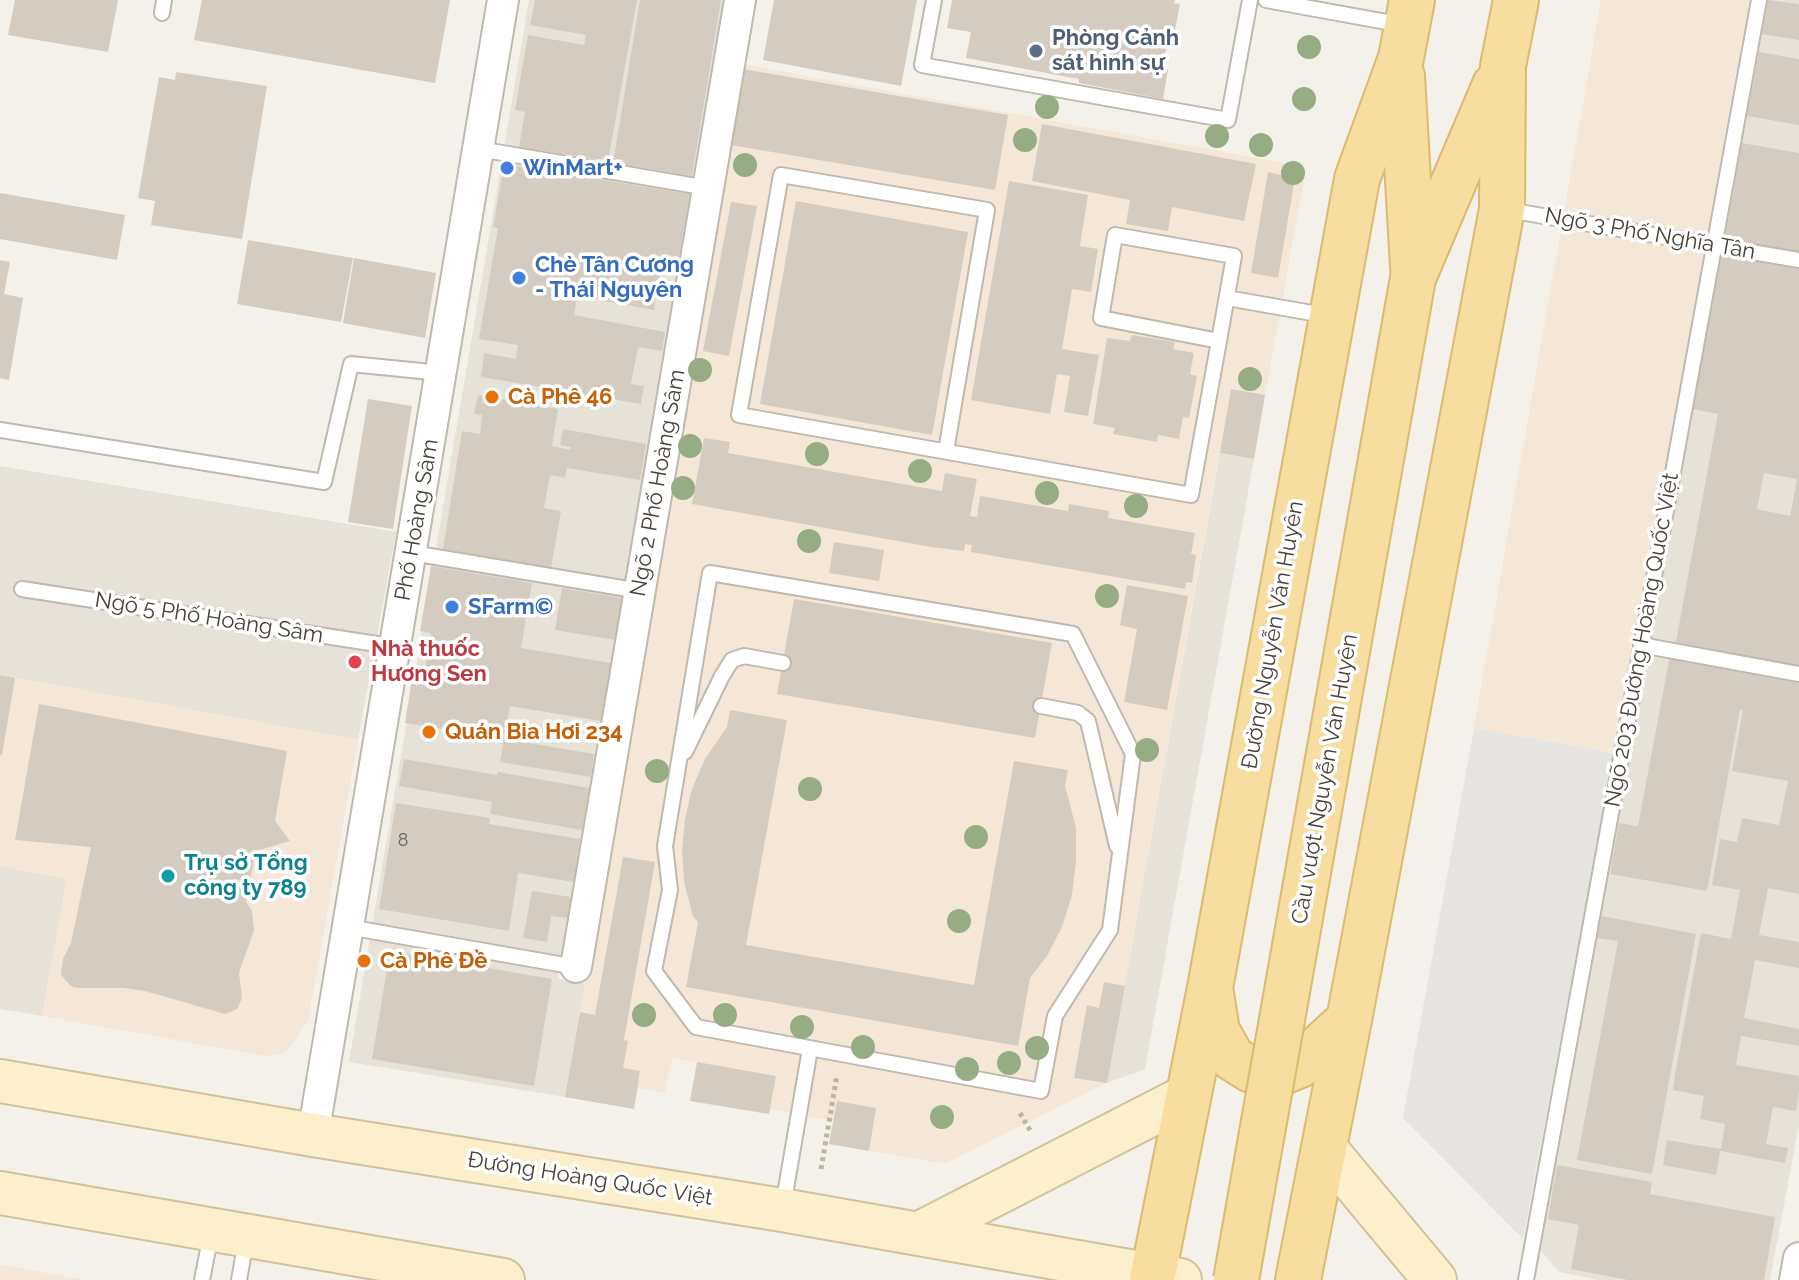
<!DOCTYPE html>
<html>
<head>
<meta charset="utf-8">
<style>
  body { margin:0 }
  canvas { display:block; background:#f4f1ea }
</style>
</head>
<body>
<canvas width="1799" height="1280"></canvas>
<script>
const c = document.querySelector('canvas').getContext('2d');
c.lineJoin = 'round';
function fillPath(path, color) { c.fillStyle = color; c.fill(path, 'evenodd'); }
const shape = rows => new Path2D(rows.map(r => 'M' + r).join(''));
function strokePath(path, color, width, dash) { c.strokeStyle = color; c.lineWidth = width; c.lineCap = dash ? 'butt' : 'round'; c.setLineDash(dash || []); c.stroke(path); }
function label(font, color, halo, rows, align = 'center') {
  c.font = font + ' Raleway,sans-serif'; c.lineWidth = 7; c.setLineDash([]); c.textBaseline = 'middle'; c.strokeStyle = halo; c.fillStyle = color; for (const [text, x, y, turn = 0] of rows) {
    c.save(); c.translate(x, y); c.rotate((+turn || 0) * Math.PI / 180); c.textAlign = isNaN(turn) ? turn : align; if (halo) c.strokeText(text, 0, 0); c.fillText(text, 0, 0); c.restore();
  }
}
const residential = shape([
  [529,0,723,0,558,978,585,984,565,1097,349,1062],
  [1768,0,1799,0,1799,1125,1770,1280,1600,1280,1559,1272,1539,1249],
  [1220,453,1254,459,1145,1069,1107,1083],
  [0,466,396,532,358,740,0,675],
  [0,866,67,879,42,1016,0,1009]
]);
const commercial = shape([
  [1601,0,1749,0,1614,753,1474,728],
  [741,64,1306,167,1254,459,1219,454,1107,1083,945,1164,829,1144,833,1121,770,1109,776,1076,672,1058,665,1093,638,1088,634,1109,565,1097],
  [0,675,358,740,308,1021,293,1044,281,1054,265,1056,42,1016,67,879,0,866],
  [0,1265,87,1280,0,1280]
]);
const parking = shape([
  [1474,728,1614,753,1523,1239,1403,1118]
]);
const building = shape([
  [15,0,118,0,108,52,8,35],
  [202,0,450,0,435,83,194,40],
  [535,0,637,0,608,161,519,147,525,112,515,110,528,35,584,45,586,35,530,25],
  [640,0,721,0,692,176,613,163],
  [774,0,917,0,901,86,763,60],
  [952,0,1175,0,1174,3,1180,4,1173,40,1168,39,1162,68,1168,69,1163,99,1079,83,1079,79,966,58,971,32,947,28],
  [1768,0,1799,4,1799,40,1762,34],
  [1759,52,1799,59,1799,125,1747,116],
  [743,69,1008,115,995,190,731,145],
  [176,72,267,86,242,239,151,225,155,201,138,198,159,77,175,80],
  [1042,124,1256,164,1244,221,1172,207,1168,231,1126,224,1130,200,1032,181],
  [1742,143,1799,153,1799,251,1725,238],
  [504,164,690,194,679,257,663,254,654,310,577,296,574,315,665,332,662,351,638,347,631,384,644,386,641,404,481,377,484,353,516,359,518,345,479,339,498,228,493,227],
  [1268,172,1295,178,1278,278,1251,273],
  [1009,181,1088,195,1080,246,1098,249,1091,292,1072,289,1062,349,1099,355,1088,416,1064,412,1070,376,1057,374,1050,414,971,400],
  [0,193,125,215,117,260,0,239],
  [796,201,968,232,932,435,760,404],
  [731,202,757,206,729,356,703,351],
  [248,240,353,258,341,322,237,304],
  [1722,253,1799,267,1799,669,1675,647,1718,414,1693,409],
  [1764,473,1797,479,1790,516,1757,509],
  [354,258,436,273,425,338,343,323],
  [0,260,10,262,4,294,23,298,9,380,0,378],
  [1132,335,1175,342,1173,349,1194,353,1190,374,1197,376,1189,418,1183,417,1179,439,1158,435,1157,442,1113,434,1115,428,1093,424,1107,338,1130,341],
  [1231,389,1265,395,1254,459,1220,453],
  [478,395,558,409,552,446,570,450,571,447,560,445,563,429,646,444,640,480,567,468,565,478,550,475,544,508,561,511,551,568,443,549,462,431,480,434,482,415,474,414],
  [368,399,412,406,393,529,348,522],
  [704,438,730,442,728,453,942,491,945,473,977,479,970,516,977,517,980,496,1068,511,1069,504,1109,511,1108,518,1195,533,1191,554,1196,555,1192,583,1186,582,1185,589,971,552,972,545,965,544,964,551,931,547,692,504],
  [834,542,884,550,879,581,829,573],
  [431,566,532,583,521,648,611,663,601,721,510,706,504,739,405,723,414,666,425,668,431,633,420,631],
  [1127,585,1188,596,1167,710,1124,702,1137,629,1120,625],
  [562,588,622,598,615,640,555,630],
  [794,599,1052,643,1035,738,777,694],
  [1670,655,1799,678,1799,894,1768,888,1759,935,1799,942,1799,968,1755,960,1744,1018,1799,1029,1799,1046,1741,1036,1736,1065,1799,1076,1799,1092,1796,1111,1773,1107,1766,1144,1788,1148,1785,1163,1720,1151,1716,1175,1663,1165,1667,1140,1721,1149,1725,1124,1700,1119,1704,1096,1673,1090,1675,1075,1701,933,1731,939,1740,890,1712,885,1720,839,1737,842,1742,818,1779,825,1788,781,1732,771,1743,710,1740,709,1707,891,1610,874,1619,823,1638,826],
  [0,675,15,678,2,755,0,755],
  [39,704,287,751,275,821,290,841,256,851,246,902,252,911,254,930,239,973,242,998,237,1009,225,1014,145,991,124,988,77,988,71,986,61,975,63,959,71,943,91,847,15,840],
  [730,710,787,720,746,945,974,985,1014,761,1068,770,1065,786,1076,828,1076,862,1072,895,1062,927,1047,956,1030,978,1018,1046,686,987,698,922,693,916,684,882,682,851,685,819,692,789,705,759,727,727],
  [504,739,594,754,591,777,500,762],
  [404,759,497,775,498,772,589,788,582,830,490,814,492,802,399,786],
  [396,803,490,818,489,824,580,839,574,882,518,873,509,931,379,909],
  [623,857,655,862,624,1040,628,1041,623,1068,640,1071,634,1109,565,1097,580,1012,595,1015],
  [532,891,571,897,568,918,551,916,547,942,523,938],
  [1602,916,1696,934,1652,1174,1577,1160,1618,941,1597,938],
  [390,951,552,979,534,1086,372,1059],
  [1104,982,1125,986,1107,1083,1074,1078,1087,1005,1099,1008],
  [697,1062,776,1076,769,1114,690,1101],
  [837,1101,876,1108,869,1151,829,1144],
  [1557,1165,1652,1182,1650,1194,1775,1217,1764,1280,1628,1280,1571,1269,1579,1225,1548,1219]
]);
const path = shape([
  [1020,1113,1031,1132],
  [821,1169,837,1075]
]);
const service = shape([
  [934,0,922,65,1228,120,1250,0],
  [1266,0,1403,25],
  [162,13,164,0],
  [479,149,708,188],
  [1508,210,1799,260],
  [1227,298,1329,316],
  [0,430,324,482,351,364,441,373],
  [946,451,987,210,781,175,739,415,1191,495,1219,341,1234,256,1115,235,1101,318,1219,341],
  [412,553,640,591],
  [710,573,1073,634,1133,754,1110,930,1055,1016,1041,1091,696,1027,654,971,670,890,665,846,710,573],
  [22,589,396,647],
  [1641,645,1799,674],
  [1041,706,1078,713,1088,721,1117,846],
  [685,752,722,676,732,660,744,656,783,663],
  [348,927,576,967],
  [783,1206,810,1049],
  [202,1280,211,1234],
  [239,1280,246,1241],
  [1526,1280,1759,0]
]);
const minor = shape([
  [576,967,740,0],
  [313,1135,503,0],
  [1795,1280,1799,1258]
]);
const secondary = shape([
  [0,1081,313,1135,782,1210,1180,1280],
  [1324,1147,1435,1280],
  [0,1193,503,1280],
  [918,1234,1189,1095]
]);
const primary = shape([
  [1402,76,1413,267],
  [1413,278,1495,85],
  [1211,994,1217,1031,1232,1058,1251,1070,1278,1074,1300,1065,1349,1020],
  [1152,1280,1210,988,1357,179,1401,58,1412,0],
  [1298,1280,1349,1020,1502,209,1503,66,1516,0]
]);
const primaryBridge = shape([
  [1236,1280,1413,278]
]);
const trees = [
  [1309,47],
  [1304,99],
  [1047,107],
  [1217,136],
  [1025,140],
  [1261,145],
  [745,165],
  [1293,173],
  [700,370],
  [1250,379],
  [690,446],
  [817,454],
  [920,471],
  [683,488],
  [1047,493],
  [1136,506],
  [809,541],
  [1107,596],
  [1147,750],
  [657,771],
  [810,789],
  [976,837],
  [959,921],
  [644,1015],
  [725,1015],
  [802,1027],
  [863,1047],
  [1037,1048],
  [1009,1063],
  [967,1069],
  [942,1117]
];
const markers = [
  [1036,51,8,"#5c6f8a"],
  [507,168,8,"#3f7fe0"],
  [519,278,8,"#3f7fe0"],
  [492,397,8,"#e8710a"],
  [452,607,8,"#3f7fe0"],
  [355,662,8,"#e0444e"],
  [429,732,8,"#e8710a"],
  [168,876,8,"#0f9aa8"],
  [364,961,8,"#e8710a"]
];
const numberNames = [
  ["8",403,841]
];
const serviceNames = [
  ["Phòng Cảnh",1052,38],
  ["sát hình sự",1052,63]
];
const shopNames = [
  ["WinMart+",523,168],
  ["Chè Tân Cương",535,265],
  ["- Thái Nguyên",535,290],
  ["SFarm©",468,607]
];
const streetNames = [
  ["Ngõ 3 Phố Nghĩa Tân",1650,234,10],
  ["Ngõ 2 Phố Hoàng Sâm",658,483,-80],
  ["Phố Hoàng Sâm",417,520,-80],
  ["Ngõ 5 Phố Hoàng Sâm",209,618,9],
  ["Đường Nguyễn Văn Huyên",1273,635,-80],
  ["Ngõ 203 Đường Hoàng Quốc Việt",1642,640,-80],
  ["Cầu vượt Nguyễn Văn Huyên",1325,779,-80],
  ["Đường Hoàng Quốc Việt",590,1179,9]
];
const foodNames = [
  ["Cà Phê 46",508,397],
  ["Quán Bia Hơi 234",445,732],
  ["Cà Phê Đề",380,961]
];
const healthNames = [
  ["Nhà thuốc",371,649],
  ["Hương Sen",371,674]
];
const cultureNames = [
  ["Trụ sở Tổng",184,863],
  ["công ty 789",184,888]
];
fillPath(residential, '#e7e2d8');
fillPath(commercial, '#f4e7d7');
fillPath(parking, '#e5e4e1');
fillPath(building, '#d4ccc0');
strokePath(service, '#bfb8ad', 18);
strokePath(minor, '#bfb8ad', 34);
strokePath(secondary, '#d0c29c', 46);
strokePath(primary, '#dcba70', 48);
strokePath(path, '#bfb49f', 5, [4, 4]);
strokePath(service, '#fff', 14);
strokePath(minor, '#fff', 30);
strokePath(secondary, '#fbefcc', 42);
strokePath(primary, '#f7dd9f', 44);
strokePath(primaryBridge, '#dcba70', 48, []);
strokePath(primaryBridge, '#f7dd9f', 44);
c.fillStyle = '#96ad83';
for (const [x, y] of trees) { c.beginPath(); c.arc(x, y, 12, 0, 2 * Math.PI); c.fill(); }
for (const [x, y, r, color] of markers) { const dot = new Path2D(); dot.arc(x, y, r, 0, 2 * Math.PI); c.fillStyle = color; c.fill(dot); strokePath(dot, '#fff', 3); }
label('18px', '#6a645a', null, numberNames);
label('bold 22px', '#4e5e75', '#fff', serviceNames, 'left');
label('bold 22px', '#366cbe', '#fff', shopNames, 'left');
label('22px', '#474138', '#fff', streetNames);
label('bold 22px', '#c56008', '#fff', foodNames, 'left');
label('bold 22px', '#be3a42', '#fff', healthNames, 'left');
label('bold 22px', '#0d838f', '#fff', cultureNames, 'left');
</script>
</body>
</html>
